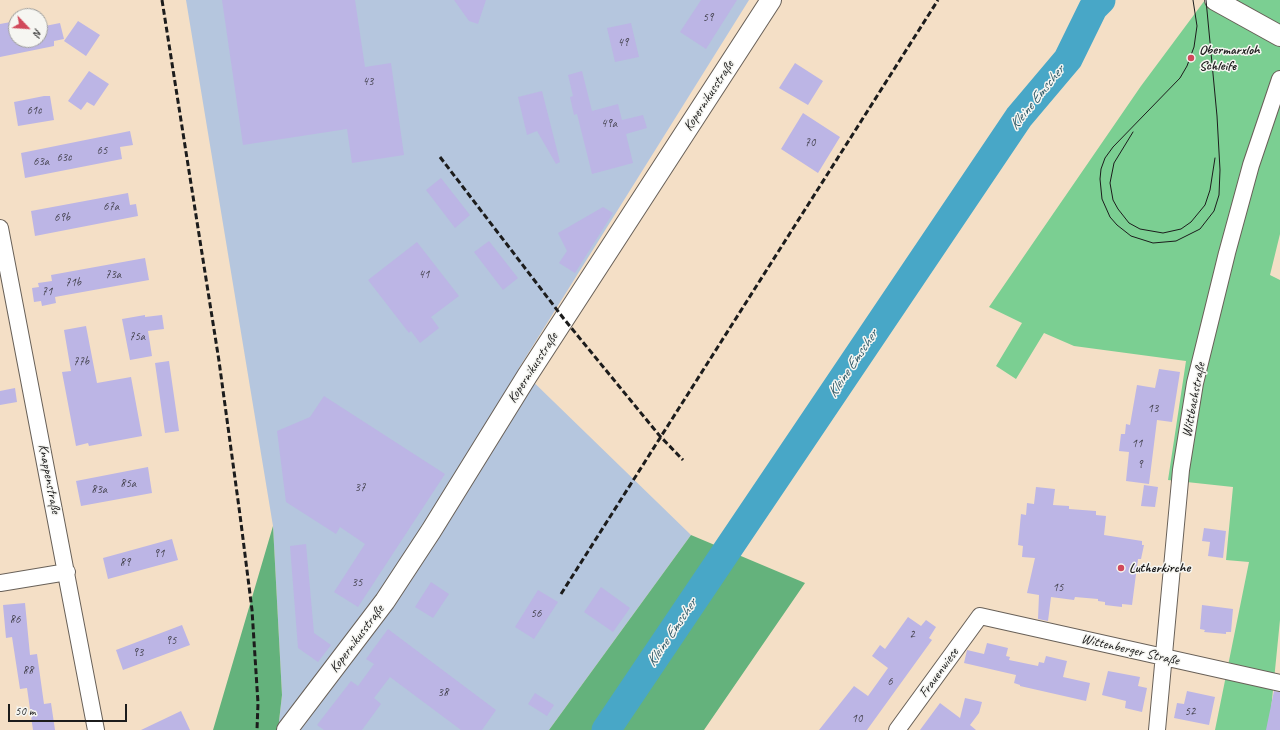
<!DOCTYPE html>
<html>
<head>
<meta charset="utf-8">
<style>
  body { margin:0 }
  #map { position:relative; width:1280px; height:730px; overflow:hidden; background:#f4dfc6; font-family:Caveat,sans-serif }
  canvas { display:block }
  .north { position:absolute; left:8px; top:8px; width:40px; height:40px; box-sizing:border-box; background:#f6f6f2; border:1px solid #9f9f9c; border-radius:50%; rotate:115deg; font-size:11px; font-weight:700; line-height:16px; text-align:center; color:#1c1c1c }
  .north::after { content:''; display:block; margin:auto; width:14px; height:18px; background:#d1495b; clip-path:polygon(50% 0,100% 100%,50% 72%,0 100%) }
  .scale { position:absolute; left:8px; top:704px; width:119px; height:18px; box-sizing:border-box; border:2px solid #1c1c1c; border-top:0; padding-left:5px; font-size:12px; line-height:14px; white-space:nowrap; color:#1c1c1c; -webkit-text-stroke:3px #f6f6f2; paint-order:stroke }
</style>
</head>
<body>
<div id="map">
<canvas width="1280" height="730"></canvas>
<div class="north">N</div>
<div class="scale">50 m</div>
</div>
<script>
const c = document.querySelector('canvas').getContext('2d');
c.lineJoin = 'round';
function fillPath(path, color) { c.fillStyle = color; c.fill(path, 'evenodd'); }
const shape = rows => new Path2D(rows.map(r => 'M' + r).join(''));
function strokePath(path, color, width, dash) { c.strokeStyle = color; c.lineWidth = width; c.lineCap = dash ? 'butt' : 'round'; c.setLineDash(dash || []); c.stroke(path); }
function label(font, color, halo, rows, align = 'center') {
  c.font = font + ' Caveat,sans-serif'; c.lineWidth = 3; c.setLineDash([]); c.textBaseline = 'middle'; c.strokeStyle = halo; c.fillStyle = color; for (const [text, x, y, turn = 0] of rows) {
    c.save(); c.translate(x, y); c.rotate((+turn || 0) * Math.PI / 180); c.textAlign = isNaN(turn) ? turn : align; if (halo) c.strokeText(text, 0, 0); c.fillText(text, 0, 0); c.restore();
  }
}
const industrial = shape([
  [186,0,749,0,519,368,691,535,549,730,278,730,282,695,273,526]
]);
const green = shape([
  [1205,0,1280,0,1280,234,1270,275,1280,280,1280,620,1269,730,1215,730,1249,562,1226,560,1233,487,1168,480,1186,361,1074,346,1044,333,1016,379,996,366,1022,323,989,307,1141,86]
]);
const forest = shape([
  [273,526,282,695,278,730,213,730],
  [691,535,805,583,704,730,549,730]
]);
const river = shape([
  [606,730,1019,117,1068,59,1093,8,1101,0]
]);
const building = shape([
  [222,0,355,0,365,67,391,63,404,155,352,163,347,129,243,145],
  [454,0,486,0,478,24,469,21],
  [701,0,737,0,706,49,680,32],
  [16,21,16,40,40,40,40,27,60,23,64,39,54,41,54,46,0,57,0,24],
  [78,21,100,35,86,56,64,41],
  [631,23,639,57,615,62,607,28],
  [795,63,823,81,808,105,779,88],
  [89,71,109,84,94,106,87,102,81,110,68,101],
  [582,71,592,111,618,104,622,120,643,115,647,128,626,134,633,163,592,174,577,114,574,115,570,97,573,96,568,75],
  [542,91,560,162,556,164,537,131,527,135,518,97],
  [44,96,50,96,54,120,18,126,14,102],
  [803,113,840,137,818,173,781,149],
  [130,131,133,145,120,147,122,159,25,178,21,153],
  [441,178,470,215,455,228,426,190],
  [128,193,130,205,136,204,138,216,35,236,31,211],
  [603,207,613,213,575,273,559,263,567,251,558,233],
  [489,241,518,278,503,290,474,252],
  [417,242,459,296,431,317,439,328,420,343,411,331,409,333,368,280],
  [145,258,149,280,55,297,56,303,42,306,41,301,34,302,32,288,39,287,38,283,52,281,51,275],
  [145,315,145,317,162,315,164,329,148,331,152,356,130,360,122,319],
  [86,326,97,383,131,377,142,436,89,446,88,443,76,446,62,372,71,371,64,330],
  [169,361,179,431,165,433,155,363],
  [1159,369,1180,372,1172,422,1157,420,1149,484,1126,481,1129,452,1119,451,1121,434,1125,434,1126,424,1130,425,1137,385,1155,388],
  [15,388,17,402,0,405,0,391],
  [324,396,445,474,358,607,334,592,365,544,340,527,336,534,286,502,277,431,310,417],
  [148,467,152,493,81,506,76,481],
  [1144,485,1158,487,1155,507,1141,506],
  [1036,487,1055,489,1053,505,1069,506,1069,509,1096,511,1096,515,1106,516,1104,535,1142,541,1142,545,1144,545,1141,559,1138,559,1132,605,1122,604,1122,607,1105,605,1105,602,1098,601,1098,599,1075,597,1074,600,1051,597,1048,621,1038,619,1039,595,1027,593,1035,558,1022,557,1023,546,1018,545,1021,514,1026,515,1027,503,1034,504],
  [1204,528,1226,531,1223,558,1208,556,1210,542,1202,541],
  [172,539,178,560,108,579,103,558],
  [306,544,314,633,331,645,318,662,298,648,290,546],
  [431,582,449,594,433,618,415,607],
  [601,587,630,608,613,632,584,612],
  [538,590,558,602,534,639,515,627],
  [25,603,30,655,37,654,44,704,51,703,55,730,33,730,27,688,20,689,12,637,6,638,3,605],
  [1202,605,1233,609,1231,632,1226,632,1226,634,1204,632,1205,630,1200,629],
  [908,617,921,626,926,620,936,627,929,638,932,640,867,730,819,730,854,686,868,696,888,668,872,656,880,645,885,649],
  [182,625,190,645,123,670,116,650],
  [388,629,496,710,482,730,461,730,390,677,374,698,381,704,362,730,324,730,317,725,351,681,358,686,374,664,366,659],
  [987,643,1008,648,1006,656,1010,657,1009,660,1038,666,1039,662,1044,663,1046,656,1067,661,1063,677,1090,683,1086,701,1020,686,1020,685,1014,683,1016,675,964,663,967,650,984,654],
  [1108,671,1140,677,1138,686,1147,688,1142,712,1125,708,1126,701,1102,695],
  [1187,691,1215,697,1209,725,1174,718,1177,703,1184,704],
  [1274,691,1280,692,1280,730,1266,730],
  [535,693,554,705,547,716,528,704],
  [965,698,982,702,979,713,970,725,976,730,920,730,940,703,960,718],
  [181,711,190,730,141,730]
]);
const minor = shape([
  [0,228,96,730],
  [0,583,67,572],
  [897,730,980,616,1280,683],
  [1157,730,1181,470,1195,383,1227,253,1251,165,1280,79]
]);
const tertiary = shape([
  [1215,0,1280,36],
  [287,730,385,601,431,531,527,376,771,0]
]);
const tram = shape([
  [1193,0,1197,26,1194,47,1187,66,1180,78,1113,147,1105,158,1101,169,1100,179,1102,199,1110,217,1117,225,1131,236,1153,243,1176,241,1200,229,1214,211,1219,195,1220,170,1217,116,1206,0],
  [1133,132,1114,163,1110,183,1113,200,1118,209,1129,223,1140,229,1163,233,1181,229,1191,222,1205,205,1210,190,1215,158]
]);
const rail = shape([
  [162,0,219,361,240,515,252,610,258,703,257,730],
  [440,157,564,319,659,435,683,460],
  [561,594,938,0]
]);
const markers = [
  [1191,58,4,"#d1495b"],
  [1121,568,4,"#d1495b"]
];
const numberNames = [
  ["59",708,18],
  ["49",623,43],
  ["43",368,82],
  ["61c",34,111],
  ["49a",609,124],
  ["70",810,143],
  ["65",102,151],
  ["63c",64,158],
  ["63a",41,162],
  ["67a",111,207],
  ["69b",62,218],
  ["73a",113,275],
  ["41",424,275],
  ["71b",73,283],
  ["71",47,292],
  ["75a",137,337],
  ["77b",81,362],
  ["13",1153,409],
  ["11",1137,444],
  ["9",1140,465],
  ["85a",128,484],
  ["37",360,488],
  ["83a",99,490],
  ["91",159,554],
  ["89",125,563],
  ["35",357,583],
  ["15",1058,588],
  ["56",536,614],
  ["86",15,620],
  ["2",912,635],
  ["95",171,641],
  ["93",138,653],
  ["88",28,671],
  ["6",890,682],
  ["38",443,693],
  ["52",1190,712],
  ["10",857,719]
];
const poiNames = [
  ["Obermarxloh",1199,50],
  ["Schleife",1199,66],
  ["Lutherkirche",1129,568]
];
const streetNames = [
  ["Kopernikusstraße",709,96,-57],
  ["Kopernikusstraße",533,368,-57],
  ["Wittbachstraße",1194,400,-79],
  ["Knappenstraße",49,479,79],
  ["Kopernikusstraße",357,639,-53],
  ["Wittenberger Straße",1130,650,13],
  ["Frauenwiese",939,673,-54]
];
const waterNames = [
  ["Kleine Emscher",1037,98,-51],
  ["Kleine Emscher",853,364,-56],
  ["Kleine Emscher",672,633,-56]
];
fillPath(industrial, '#b5c6de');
fillPath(green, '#7bcf92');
fillPath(forest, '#64b27c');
strokePath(river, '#48a7c7', 29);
fillPath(building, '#bcb5e5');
strokePath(minor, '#686058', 18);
strokePath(tertiary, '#686058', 22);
strokePath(minor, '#fff', 16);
strokePath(tertiary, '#fff', 20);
strokePath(tram, '#1c1c1c', 1);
strokePath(rail, '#1c1c1c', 3, [6, 3]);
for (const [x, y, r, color] of markers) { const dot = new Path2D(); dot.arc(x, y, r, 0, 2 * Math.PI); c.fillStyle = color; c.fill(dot); strokePath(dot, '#f6f6f2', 1.5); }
label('12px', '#44424e', null, numberNames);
label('bold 14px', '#1c1c1c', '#f6f6f2', poiNames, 'left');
label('14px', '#1c1c1c', '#f6f6f2', streetNames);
label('italic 15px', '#305b69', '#f6f6f2', waterNames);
</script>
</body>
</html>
